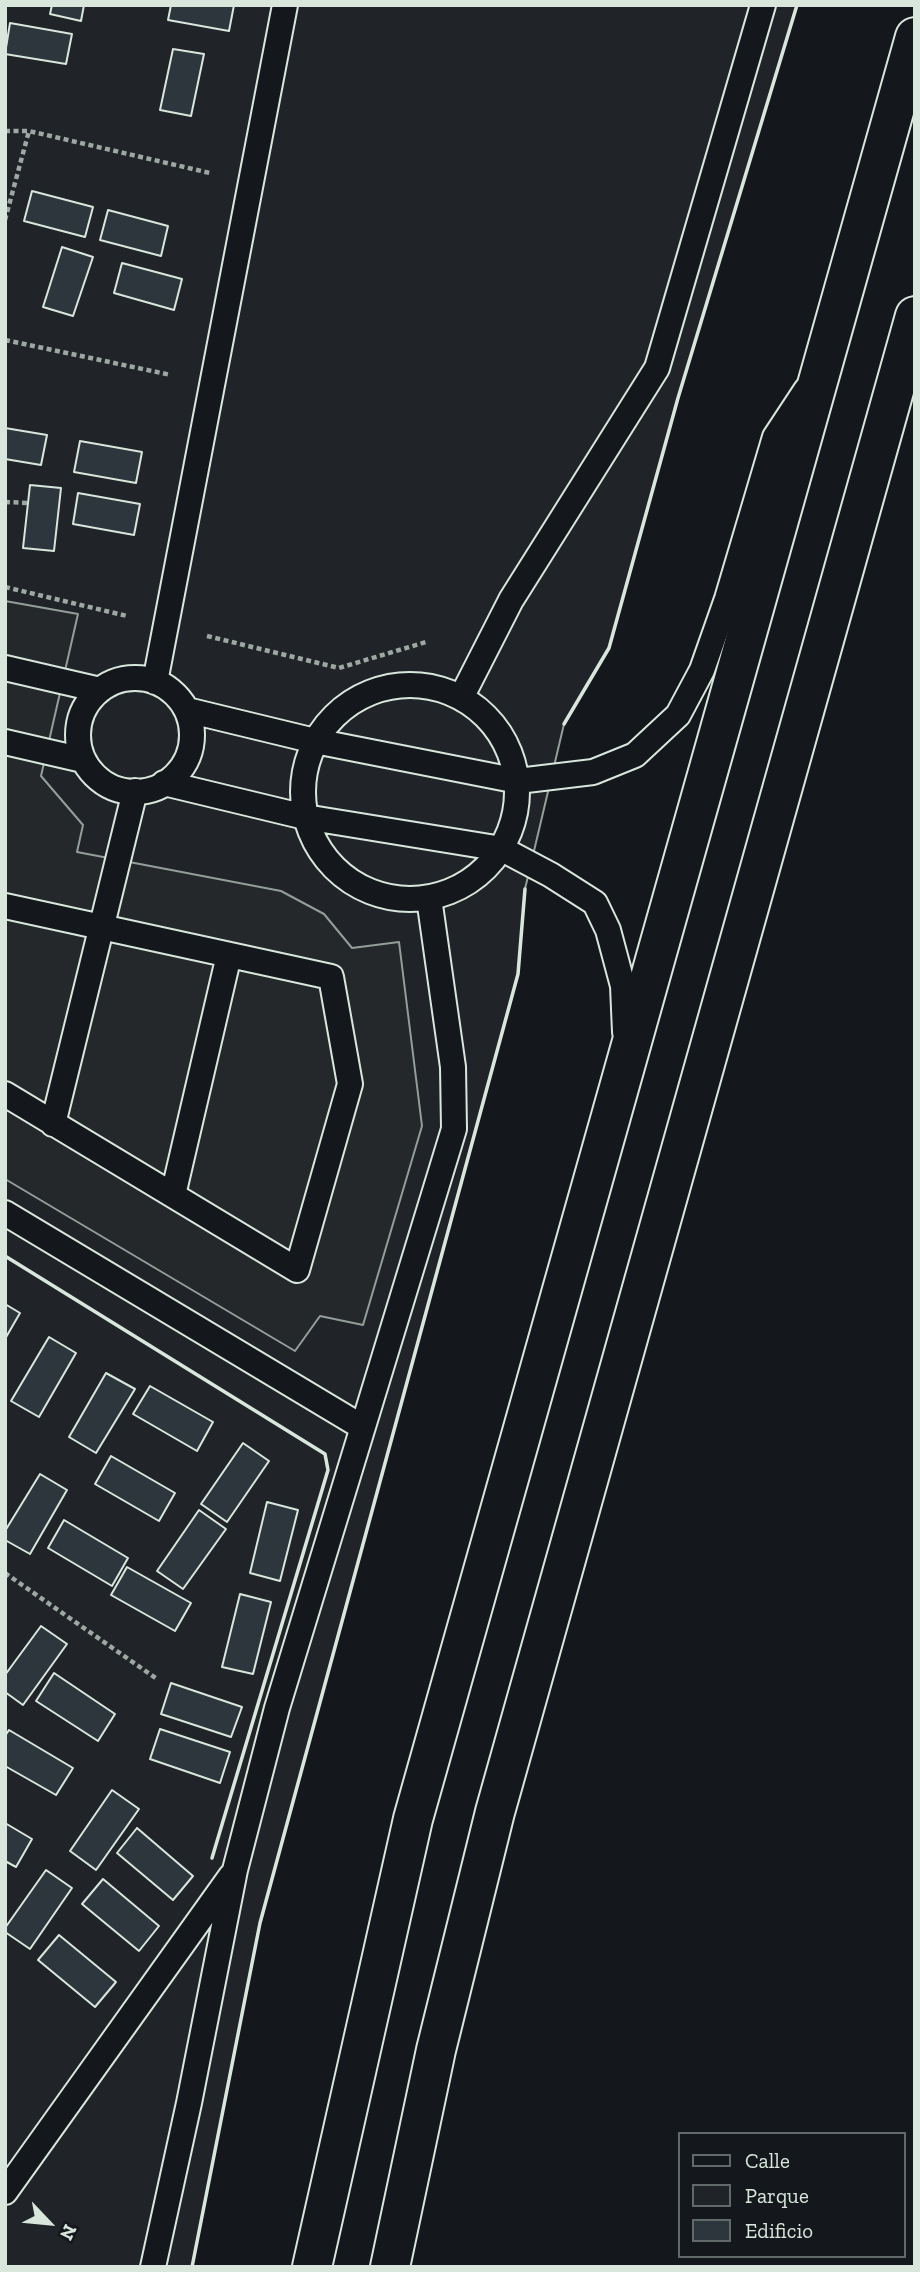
<!DOCTYPE html>
<html>
<head>
<meta charset="utf-8">
<style>
  body { margin:0 }
  #map { position:relative; width:920px; height:2272px; overflow:hidden; background:#14181c; font-family:"Zilla Slab",serif }
  canvas { display:block }
  .frame { position:absolute; inset:0; border:7px solid #d8e6dc; pointer-events:none }
  .legend { position:absolute; left:678px; top:2132px; width:228px; height:126px; box-sizing:border-box; background:#14181c; border:2px solid #626a69; margin:0; padding:9px 12px; list-style:none; font-size:21px; color:#d8e6dc }
  .legend li { display:flex; align-items:center; gap:14px; height:35px }
  .legend b { width:35px; border:2px solid #626a69 }
  .north { position:absolute; left:14px; top:2188px; width:70px; height:70px; -webkit-text-stroke:5px #14181c; paint-order:stroke; rotate:116deg; font-size:19px; font-weight:700; line-height:28px; text-align:center; color:#d8e6dc }
  .north::after { content:''; display:block; margin:auto; width:24px; height:32px; background:#d8e6dc; clip-path:polygon(50% 0,100% 100%,50% 72%,0 100%) }
</style>
</head>
<body>
<div id="map">
<canvas width="920" height="2272"></canvas>
<div class="frame"></div>
<ul class="legend">
<li><b style="height:9px;background:#14181c"></b>Calle</li>
<li><b style="height:19px;background:#202428"></b>Parque</li>
<li><b style="height:19px;background:#2c363c"></b>Edificio</li>
</ul>
<div class="north">N</div>
</div>
<script>
const c = document.querySelector('canvas').getContext('2d');
c.lineJoin = 'round';
function fillPath(path, color) { c.fillStyle = color; c.fill(path, 'evenodd'); }
const shape = rows => new Path2D(rows.map(r => 'M' + r).join(''));
function strokePath(path, color, width, dash) { c.strokeStyle = color; c.lineWidth = width; c.lineCap = dash ? 'butt' : 'round'; c.setLineDash(dash || []); c.stroke(path); }
const green = shape([
  [5,5,797,5,678,398,609,648,564,724,525,889,518,974,260,1923,192,2267,5,2267,5,5]
]);
const parking = shape([
  [5,601,78,614,41,776,83,825,77,852,281,891,324,914,352,948,399,942,422,1126,363,1325,320,1316,295,1351,5,1179,5,601]
]);
const building = shape([
  [52,5,84,5,81,21,50,14,52,5],
  [171,5,234,5,229,31,168,20,171,5],
  [10,23,72,34,66,64,5,54,10,23],
  [173,49,204,54,191,116,160,110,173,49],
  [32,191,93,207,85,237,24,221,32,191],
  [108,210,168,226,161,256,100,240,108,210],
  [62,247,93,257,73,316,43,307,62,247],
  [122,263,182,279,174,310,114,293,122,263],
  [5,428,47,435,41,465,5,459,5,428],
  [80,441,142,452,136,483,74,472,80,441],
  [30,485,61,488,54,551,23,548,30,485],
  [78,493,140,504,134,535,73,524,78,493],
  [5,1304,20,1313,5,1339,5,1304],
  [49,1337,76,1353,39,1417,11,1401,49,1337],
  [106,1373,135,1389,96,1453,69,1437,106,1373],
  [150,1386,213,1422,197,1451,133,1414,150,1386],
  [243,1443,269,1461,227,1522,201,1504,243,1443],
  [111,1456,175,1493,159,1521,95,1484,111,1456],
  [40,1474,67,1490,30,1554,5,1540,5,1531,40,1474],
  [267,1502,298,1510,280,1581,250,1573,267,1502],
  [199,1510,226,1529,183,1589,157,1571,199,1510],
  [64,1520,128,1558,112,1586,48,1548,64,1520],
  [127,1567,191,1603,175,1631,111,1595,127,1567],
  [240,1594,271,1602,253,1674,222,1667,240,1594],
  [41,1626,67,1644,23,1705,5,1692,5,1675,41,1626],
  [54,1673,115,1714,98,1741,36,1701,54,1673],
  [171,1683,242,1707,231,1737,161,1714,171,1683],
  [160,1729,230,1752,220,1783,150,1759,160,1729],
  [9,1730,73,1768,56,1795,5,1766,5,1736,9,1730],
  [112,1790,139,1809,96,1870,70,1851,112,1790],
  [5,1823,32,1839,16,1867,5,1861,5,1823],
  [137,1828,193,1876,173,1900,117,1853,137,1828],
  [46,1870,72,1888,30,1949,5,1932,5,1928,46,1870],
  [103,1879,159,1926,139,1951,82,1904,103,1879],
  [59,1935,116,1982,95,2007,38,1960,59,1935]
]);
const path = shape([
  [5,131,29,131,210,173],
  [5,220,29,131],
  [5,340,171,375],
  [5,502,28,503],
  [5,587,127,616],
  [207,636,339,668,426,642],
  [5,1573,157,1679]
]);
const lane = shape([
  [5,668,100,690],
  '78 735a57 57 0 1 1 114 0a57 57 0 1 1-114 0Z',
  [155,682,285,5],
  '303 792a107 107 0 1 1 214 0a107 107 0 1 1-214 0Z',
  [462,696,511,600,657,368,763,5],
  [187,710,315,741,518,781,593,772,635,755,678,715,702,670,727,599,775,437,806,390],
  [5,742,83,760],
  [164,783,305,817,502,849,551,875,595,903,608,930,623,986,625,1032],
  [5,906,331,977,350,1084,297,1270,5,1094],
  [53,1124,135,791],
  [173,1195,229,955],
  [5,1213,362,1427],
  [5,2192,231,1876],
  [153,2267,189,2103,235,1870,277,1708,454,1129,453,1067,429,898]
]);
const secondary = shape([
  [312,2267,413,1819,915,37],
  [390,2267,436,2050,495,1812,915,316]
]);
const wall = shape([
  [564,724,609,648,678,398,797,5],
  [5,1256,325,1454,328,1470,212,1858],
  [192,2267,260,1923,518,974,525,889]
]);
fillPath(green, '#202428');
strokePath(green, '#939e99', 2);
fillPath(parking, '#24282b');
strokePath(parking, '#939e99', 2);
fillPath(building, '#2c363c');
strokePath(building, '#d8e6dc', 2);
strokePath(lane, '#d8e6dc', 28);
strokePath(secondary, '#d8e6dc', 42);
strokePath(path, '#9da8a2', 4.5, [5, 3.5]);
strokePath(lane, '#14181c', 24);
strokePath(secondary, '#14181c', 38);
strokePath(wall, '#d8e6dc', 3.5);
</script>
</body>
</html>
